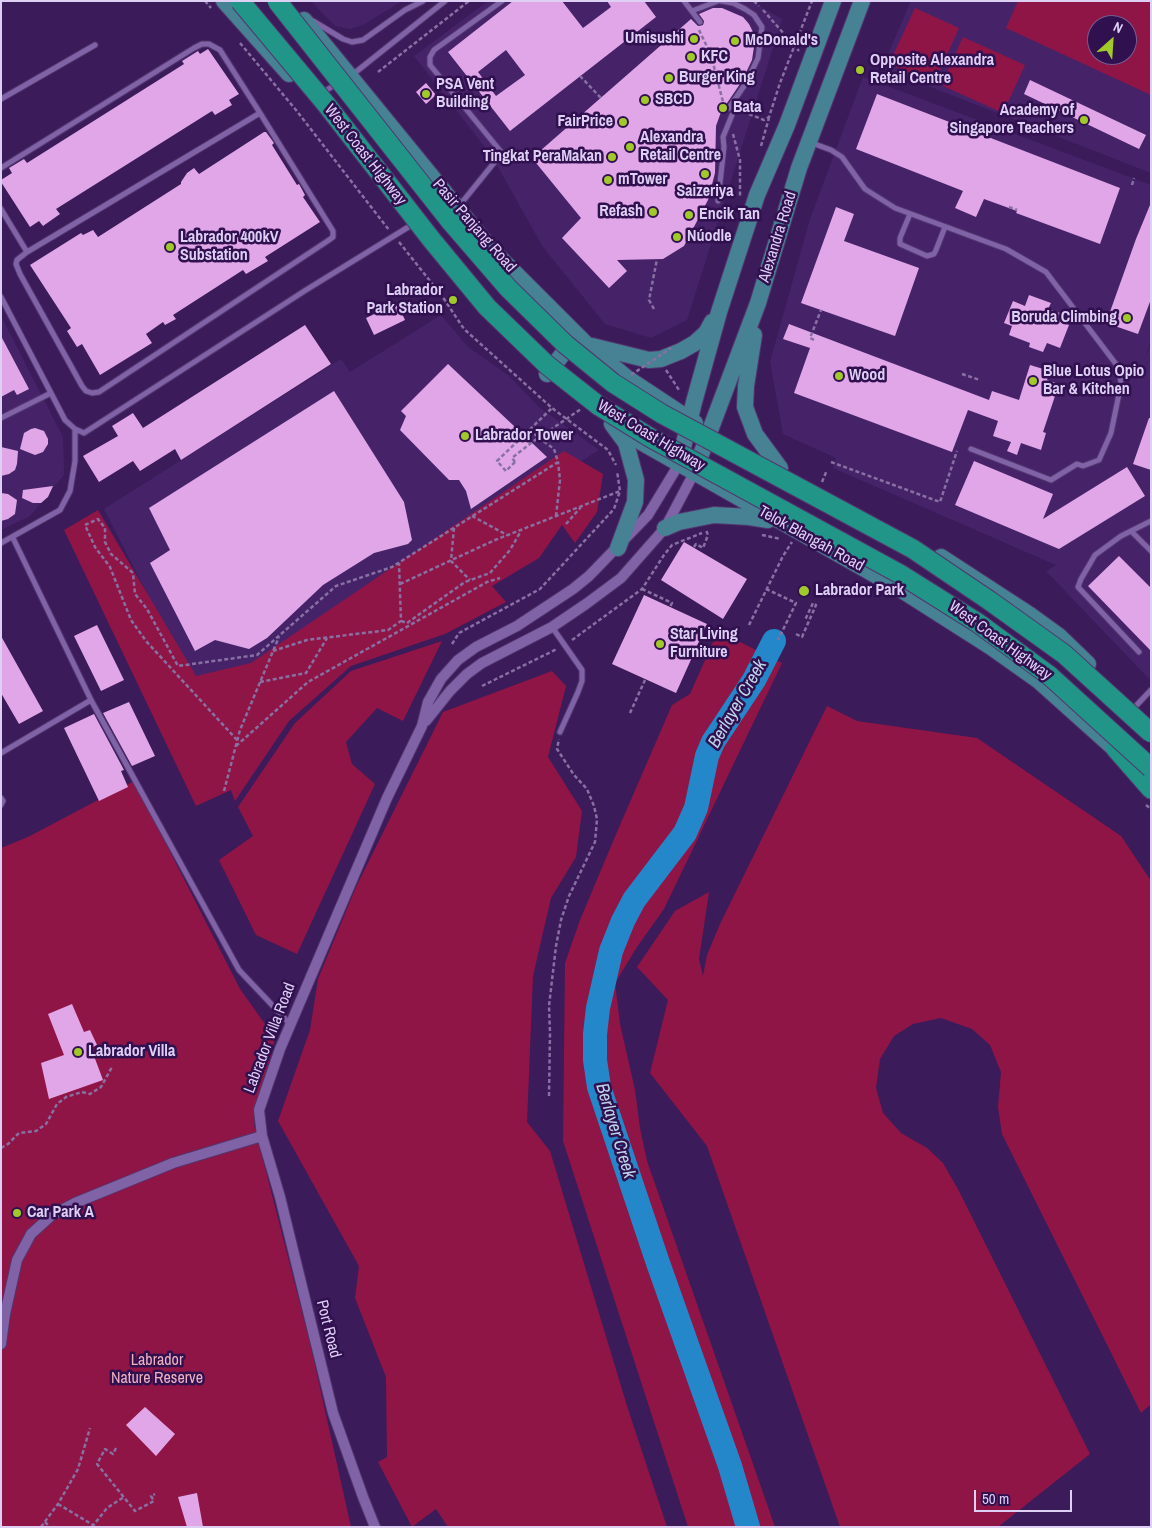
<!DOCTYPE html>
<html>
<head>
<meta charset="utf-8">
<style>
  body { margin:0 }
  #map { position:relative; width:1152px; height:1528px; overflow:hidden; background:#3b1b5a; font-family:"Archivo Narrow",sans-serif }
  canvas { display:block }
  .frame { position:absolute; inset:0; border:2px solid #decff5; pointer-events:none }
  .north { position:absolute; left:1087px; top:15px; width:50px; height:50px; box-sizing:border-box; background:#31104f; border:1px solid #765c91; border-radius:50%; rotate:26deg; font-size:14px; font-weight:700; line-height:20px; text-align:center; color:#decff5 }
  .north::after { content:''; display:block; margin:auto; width:18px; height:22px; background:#a1c92a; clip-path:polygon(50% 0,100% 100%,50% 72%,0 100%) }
  .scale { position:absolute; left:974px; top:1490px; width:98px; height:22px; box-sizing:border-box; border:2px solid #decff5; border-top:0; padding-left:6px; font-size:15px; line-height:18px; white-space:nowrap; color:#decff5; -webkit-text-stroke:4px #31104f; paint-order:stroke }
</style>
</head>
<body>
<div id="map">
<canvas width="1152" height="1528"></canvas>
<div class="frame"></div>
<div class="north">N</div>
<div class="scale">50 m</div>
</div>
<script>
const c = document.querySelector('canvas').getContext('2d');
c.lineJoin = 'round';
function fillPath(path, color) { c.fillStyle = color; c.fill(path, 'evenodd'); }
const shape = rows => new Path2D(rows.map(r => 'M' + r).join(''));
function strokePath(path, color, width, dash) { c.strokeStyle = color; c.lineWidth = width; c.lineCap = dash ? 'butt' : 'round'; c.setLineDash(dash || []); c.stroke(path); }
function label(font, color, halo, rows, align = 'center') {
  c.font = font + ' "Archivo Narrow",sans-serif'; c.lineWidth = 5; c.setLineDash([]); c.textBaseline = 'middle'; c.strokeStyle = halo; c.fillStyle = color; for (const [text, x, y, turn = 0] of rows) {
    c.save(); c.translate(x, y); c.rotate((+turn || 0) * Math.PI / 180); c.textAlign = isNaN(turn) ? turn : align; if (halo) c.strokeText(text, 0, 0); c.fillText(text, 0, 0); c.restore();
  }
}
const built = shape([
  [311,1,402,1,363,25,350,29,335,26],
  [488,1,751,1,782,19,687,320,651,338,605,324,543,247,491,155,414,56],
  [911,1,1151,1,1151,173,882,68],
  [1097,25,1127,25,1127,55,1097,55],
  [863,77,1151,185,1151,340,1144,361,1151,344,1151,681,1046,571,1056,565,833,468,836,458,783,434,770,362,810,219],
  [441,315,468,347,508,375,540,408,599,450,202,701,104,509,341,359,350,372],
  [1,316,63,437,64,475,30,516,1,530]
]);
const green = shape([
  [1018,1,1151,1,1151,95,1006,28],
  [1097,25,1127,25,1127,55,1097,55],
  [915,8,959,28,934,84,889,64],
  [963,37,1025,65,1003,113,941,85],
  [564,451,603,474,597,512,575,543,562,525,539,558,492,586,506,602,445,634,351,666,289,721,235,801,231,790,196,806,64,530,98,510,196,676,251,663],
  [718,631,782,663,664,909,637,947,615,983,620,1024,635,1090,640,1128,647,1161,775,1527,688,1527,563,1141,565,963,580,920,617,832,672,705,690,694],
  [442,641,403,721,377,708,346,742,352,764,375,784,297,954,256,935,219,860,253,836,238,807,295,723,351,671],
  [552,671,566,686,548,757,582,811,576,857,551,898,533,976,527,1122,550,1151,627,1406,667,1527,448,1527,436,1509,412,1527,378,1462,387,1457,386,1377,355,1298,359,1266,278,1121,310,1030,318,979,356,887,443,712],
  [827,706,857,721,977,738,1121,836,1151,881,1151,1404,1141,1413,1002,1134,998,1107,1001,1072,990,1045,972,1029,941,1018,913,1024,894,1036,880,1059,876,1088,883,1113,901,1133,927,1148,943,1163,959,1191,1090,1454,998,1527,840,1527,707,1146,650,1073,668,1000,637,967,675,911,709,892,699,959,703,976,707,955,720,924],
  [134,781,240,989,275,1038,254,1125,310,1343,351,1527,1,1527,1,848,28,837]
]);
const river = shape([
  [748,1527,730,1466,658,1263,599,1087,595,1060,595,1034,598,1008,611,951,623,921,634,900,685,833,696,808,707,756,713,742,754,680,774,641]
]);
const building = shape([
  [513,1,562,1,583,28,611,7,607,1,644,1,656,17,510,131,448,52],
  [506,50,525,75,496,96,478,72],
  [713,8,722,8,743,17,749,24,753,32,754,47,752,60,742,81,721,112,716,126,715,173,708,200,684,246,663,259,617,260,627,271,609,288,562,238,581,218,532,158,691,19,698,26,703,25,704,21,699,14],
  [208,49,239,94,229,100,232,105,215,115,212,111,56,209,60,214,43,226,39,221,30,227,1,182,1,180,12,173,9,168,24,159,27,163,184,64,182,61,198,51,200,54],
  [1030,80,1146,135,1139,149,1024,94],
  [426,83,436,95,426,104,416,92],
  [877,94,1120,188,1100,244,1016,213,1017,211,984,199,976,217,955,208,963,191,856,149],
  [264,132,266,132,274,143,272,145,297,185,299,184,305,195,303,197,320,222,265,257,268,261,246,274,243,270,173,315,176,319,165,325,163,322,146,334,152,343,100,375,82,344,77,347,67,331,71,328,30,265,81,233,83,235,93,230,98,237,181,184,181,182,187,173,194,168,199,174],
  [1150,205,1151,299,1138,334,1106,323,1136,239],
  [836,207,854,214,844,241,919,268,895,336,801,303],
  [1029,295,1051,303,1048,309,1063,314,1061,322,1069,325,1060,348,1047,343,1043,352,1029,347,1030,343,1009,335,1012,326,1004,323,1013,301,1025,306],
  [397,303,405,320,374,335,366,318],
  [789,324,989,400,992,391,1019,400,1030,365,1050,371,1047,380,1059,384,1043,432,1046,433,1041,450,1021,443,1017,455,1007,451,1011,442,993,436,998,421,968,410,952,452,794,393,810,348,783,339],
  [305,325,331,364,181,460,175,449,140,471,133,461,99,482,83,456,118,436,112,426,133,413,143,428],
  [1,336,29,389,17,395,14,390,1,397],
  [448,364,547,457,471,509,466,491,459,480,449,480,400,430,406,416,401,411],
  [334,391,404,502,412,540,408,544,374,553,323,585,267,638,249,649,215,640,195,651,150,563,170,550,149,508],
  [1149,418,1151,418,1151,470,1133,464],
  [35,428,44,431,48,439,48,444,43,452,35,455,20,449,24,433,31,429],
  [1,447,18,451,17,464,15,470,9,474,1,476],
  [974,461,1053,494,1043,519,1127,467,1145,496,1059,549,955,505],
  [53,486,48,497,41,503,33,503,22,498,23,490],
  [1,493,8,494,17,500,15,514,8,519,1,521],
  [684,542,747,579,723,619,661,580],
  [1119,556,1151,588,1151,651,1088,586],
  [644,595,707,624,676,693,612,664],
  [97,625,124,680,101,691,74,636],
  [1,636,43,711,19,724,1,693],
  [129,702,155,756,132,766,103,713],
  [94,714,124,770,121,771,128,787,99,801,64,728],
  [72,1004,84,1032,90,1030,97,1045,91,1048,103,1080,49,1099,41,1063,64,1055,48,1014],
  [145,1407,175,1434,156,1456,126,1425],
  [197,1493,203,1527,187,1527,178,1497]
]);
const path = shape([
  [205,1,211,8],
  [754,1,759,6],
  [763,10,799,51],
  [699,30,711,55,723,102],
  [240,43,296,110,389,230],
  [378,72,469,1],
  [580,76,601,98],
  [742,103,749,114,764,120,769,117,780,83,812,1],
  [733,134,740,160,740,197],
  [761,146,769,118],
  [1132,185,1134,178],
  [1009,207,1017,210],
  [399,242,442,296,464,329,552,408,608,450,616,465],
  [654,309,649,300,657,259],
  [814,340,810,338,821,310],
  [666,370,679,390],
  [962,374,980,380],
  [515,462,506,471,497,461,552,408],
  [831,462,940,502,957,451],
  [822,482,827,470],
  [472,516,507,535],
  [556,516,560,480,558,462],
  [566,524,581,507],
  [454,528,451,561,470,580],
  [762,535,781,539],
  [694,547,696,544,703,548,708,535,706,530],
  [400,584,495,540,620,491],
  [642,589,672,603,670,607],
  [766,589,796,603,778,640],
  [401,621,407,623,465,582,490,573,510,550,521,531],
  [749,625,783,556,792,542],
  [796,634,802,637,816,605,813,603,805,620],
  [572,640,642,589,664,555,672,545,702,533],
  [452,644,459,633,540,589,614,509,620,491,617,471],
  [273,651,307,640,388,630,401,621,399,563],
  [260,682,306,673,327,638],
  [482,686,557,649],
  [630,713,645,680],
  [237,740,146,641,131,620,110,567,95,547,85,525,98,519,105,528,105,542,111,554,133,573,135,594,147,609,178,666,257,655,336,586,392,567,558,462,554,449,529,430],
  [236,746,308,682,487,582,500,578],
  [224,791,240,730,279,637],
  [1146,805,1151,809],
  [549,1096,550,1033,549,1006,556,946,561,920,569,896,595,842,597,819,594,806,587,789,574,775,557,749,559,739],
  [1,1148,8,1144,19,1133,36,1131,46,1124,57,1104,66,1097,82,1092,90,1094,101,1087,112,1067],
  [116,1448,113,1454,105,1449,97,1464,135,1511,154,1501,151,1496,155,1494],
  [58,1504,93,1525],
  [45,1522,50,1527],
  [41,1527,58,1504,78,1469,90,1428],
  [92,1527,107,1508,124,1497]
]);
const lane = shape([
  [684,1,700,22],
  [721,1,733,3,745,9,754,15,762,27,758,58,746,83,729,108],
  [692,11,718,1],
  [313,21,343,39,352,42,363,40,405,10,423,1],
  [352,75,445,1],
  [322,93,338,83],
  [1,99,95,45],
  [812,143,831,150,842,157,865,189,895,208,1006,249,1046,272,1119,368,1121,384,1111,433,1099,460,1083,466,1077,464,1051,480,971,449],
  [1,168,194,48,202,44,209,44,220,50,260,113,333,231,333,237,329,240,99,392,92,393,86,391,82,386,20,274,16,264,17,260,27,252,260,113],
  [718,201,724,147,723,137,732,115],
  [459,206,502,153,430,65,430,57,434,50,502,1],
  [1,209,27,252],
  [910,214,900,238,900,244,927,256,934,254,936,250,945,227],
  [1,297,65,420,75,429,84,433,306,290,410,226],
  [1,418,51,393],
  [1131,531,1151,551],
  [13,538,91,700,239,970,290,1024],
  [1,543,60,510,70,491,75,461,75,429],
  [552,627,582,670,582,681,578,692,560,732],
  [1139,652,1078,587,1081,579,1095,555,1121,536,1151,521],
  [1134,708,1151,690],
  [1,753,91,700],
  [1,798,3,801,1,805]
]);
const street = shape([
  [426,721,450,691,467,674,482,663,552,627,586,604,621,578,665,528,694,473],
  [1,1344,5,1314,17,1260,31,1234,52,1215,75,1203,173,1163,262,1136],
  [375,1527,363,1497,333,1413,280,1197,262,1136,259,1110,280,1049,387,798,422,726,428,702,441,679,458,660,476,647,517,626,573,589,589,576,648,515,679,464]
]);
const primary = shape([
  [224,1,289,74],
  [304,20,490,248,587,345,627,378,695,423],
  [754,335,746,386,745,407,755,434,780,468],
  [592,346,649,360,661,359,681,351,695,343,706,333,712,322],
  [547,374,565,351,564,333],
  [612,424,626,443,636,480,635,502,618,548],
  [641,442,900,589,991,647,1039,681,1125,758],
  [679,464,694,402,719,312,757,195,787,125,833,1],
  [694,473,758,303,799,168,862,1],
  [665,528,679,522,714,515,749,517,768,520],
  [941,557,1030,615,1059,636,1088,664]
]);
const highway = shape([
  [1116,749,1151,789]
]);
const pathBridge = shape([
  [631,375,671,348],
  [515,462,512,458,531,443,581,409]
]);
const highwayBridge = shape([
  [240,1,326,104,431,239,487,307,547,365,599,406,651,438,900,574,978,623,1050,676,1151,768],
  [277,1,451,222,508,288,565,344,613,383,662,414,913,549,990,601,1064,654,1151,733]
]);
const markers = [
  [694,39,5,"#a1c92a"],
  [735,41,5,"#a1c92a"],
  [691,57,5,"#a1c92a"],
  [860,70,5,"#a1c92a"],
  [669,78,5,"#a1c92a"],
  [426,94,5,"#a1c92a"],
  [645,100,5,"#a1c92a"],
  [723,108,5,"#a1c92a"],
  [1084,120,5,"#a1c92a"],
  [623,122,5,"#a1c92a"],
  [630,147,5,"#a1c92a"],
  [612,157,5,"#a1c92a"],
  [705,174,5,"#a1c92a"],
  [608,180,5,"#a1c92a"],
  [653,212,5,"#a1c92a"],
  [689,215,5,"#a1c92a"],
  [677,237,5,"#a1c92a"],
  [170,247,5,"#a1c92a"],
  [453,300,5,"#a1c92a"],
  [1127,318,5,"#a1c92a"],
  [839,376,5,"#a1c92a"],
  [1033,381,5,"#a1c92a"],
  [465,436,5,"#a1c92a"],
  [804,591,6,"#a1c92a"],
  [660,644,5,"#a1c92a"],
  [78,1052,5,"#a1c92a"],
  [17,1213,5,"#a1c92a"]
];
const poiNames = [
  ["Umisushi",684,39,"right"],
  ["McDonald's",745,41],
  ["KFC",701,57],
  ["Opposite Alexandra",870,61],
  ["Retail Centre",870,79],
  ["Burger King",679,78],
  ["PSA Vent",436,85],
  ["Building",436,103],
  ["SBCD",655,100],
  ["Bata",733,108],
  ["Academy of",1074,111,"right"],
  ["Singapore Teachers",1074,129,"right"],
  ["FairPrice",613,122,"right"],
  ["Alexandra",640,138],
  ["Retail Centre",640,156],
  ["Tingkat PeraMakan",602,157,"right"],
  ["mTower",618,180],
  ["Saizeriya",705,192,"center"],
  ["Refash",643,212,"right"],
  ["Encik Tan",699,215],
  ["Núodle",687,237],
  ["Labrador 400kV",180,238],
  ["Substation",180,256],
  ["Labrador",443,291,"right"],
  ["Park Station",443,309,"right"],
  ["Boruda Climbing",1117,318,"right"],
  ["Blue Lotus Opio",1043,372],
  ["Bar & Kitchen",1043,390],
  ["Wood",849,376],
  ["Labrador Tower",475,436],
  ["Labrador Park",815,591],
  ["Star Living",670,635],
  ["Furniture",670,653],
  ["Labrador Villa",88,1052],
  ["Car Park A",27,1213]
];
const streetNames = [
  ["West Coast Highway",365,155,52],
  ["Pasir Panjang Road",474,226,49],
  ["Alexandra Road",778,237,-73],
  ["West Coast Highway",651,436,31],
  ["Telok Blangah Road",811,539,29],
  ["West Coast Highway",1000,641,36],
  ["Labrador Villa Road",270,1038,-69],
  ["Port Road",328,1329,76]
];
const parkNames = [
  ["Labrador",157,1361],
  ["Nature Reserve",157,1379]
];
const waterNames = [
  ["Berlayer Creek",738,704,-60],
  ["Berlayer Creek",615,1131,73]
];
fillPath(built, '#462369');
fillPath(green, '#901547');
strokePath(river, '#2487c9', 24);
fillPath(building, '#e1a6e7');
strokePath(lane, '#53366e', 7);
strokePath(street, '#53366e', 12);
strokePath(primary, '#53366e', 18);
strokePath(highway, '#53366e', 21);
strokePath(path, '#8870a3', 2.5, [4, 2.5]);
strokePath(lane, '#8062a7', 5);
strokePath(street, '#8062a7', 10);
strokePath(primary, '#468194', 16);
strokePath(highway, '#209588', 19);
strokePath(highwayBridge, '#53366e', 21, []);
strokePath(pathBridge, '#8870a3', 2.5, [4, 2.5]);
strokePath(highwayBridge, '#209588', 19);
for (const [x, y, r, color] of markers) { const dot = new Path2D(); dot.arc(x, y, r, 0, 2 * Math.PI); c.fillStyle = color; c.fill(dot); strokePath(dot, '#31104f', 2); }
label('bold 16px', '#decff5', '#31104f', poiNames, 'left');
label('16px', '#decff5', '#31104f', streetNames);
label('16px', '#f2b1c0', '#31104f', parkNames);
label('italic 18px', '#bcd4e9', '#31104f', waterNames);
</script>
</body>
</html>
